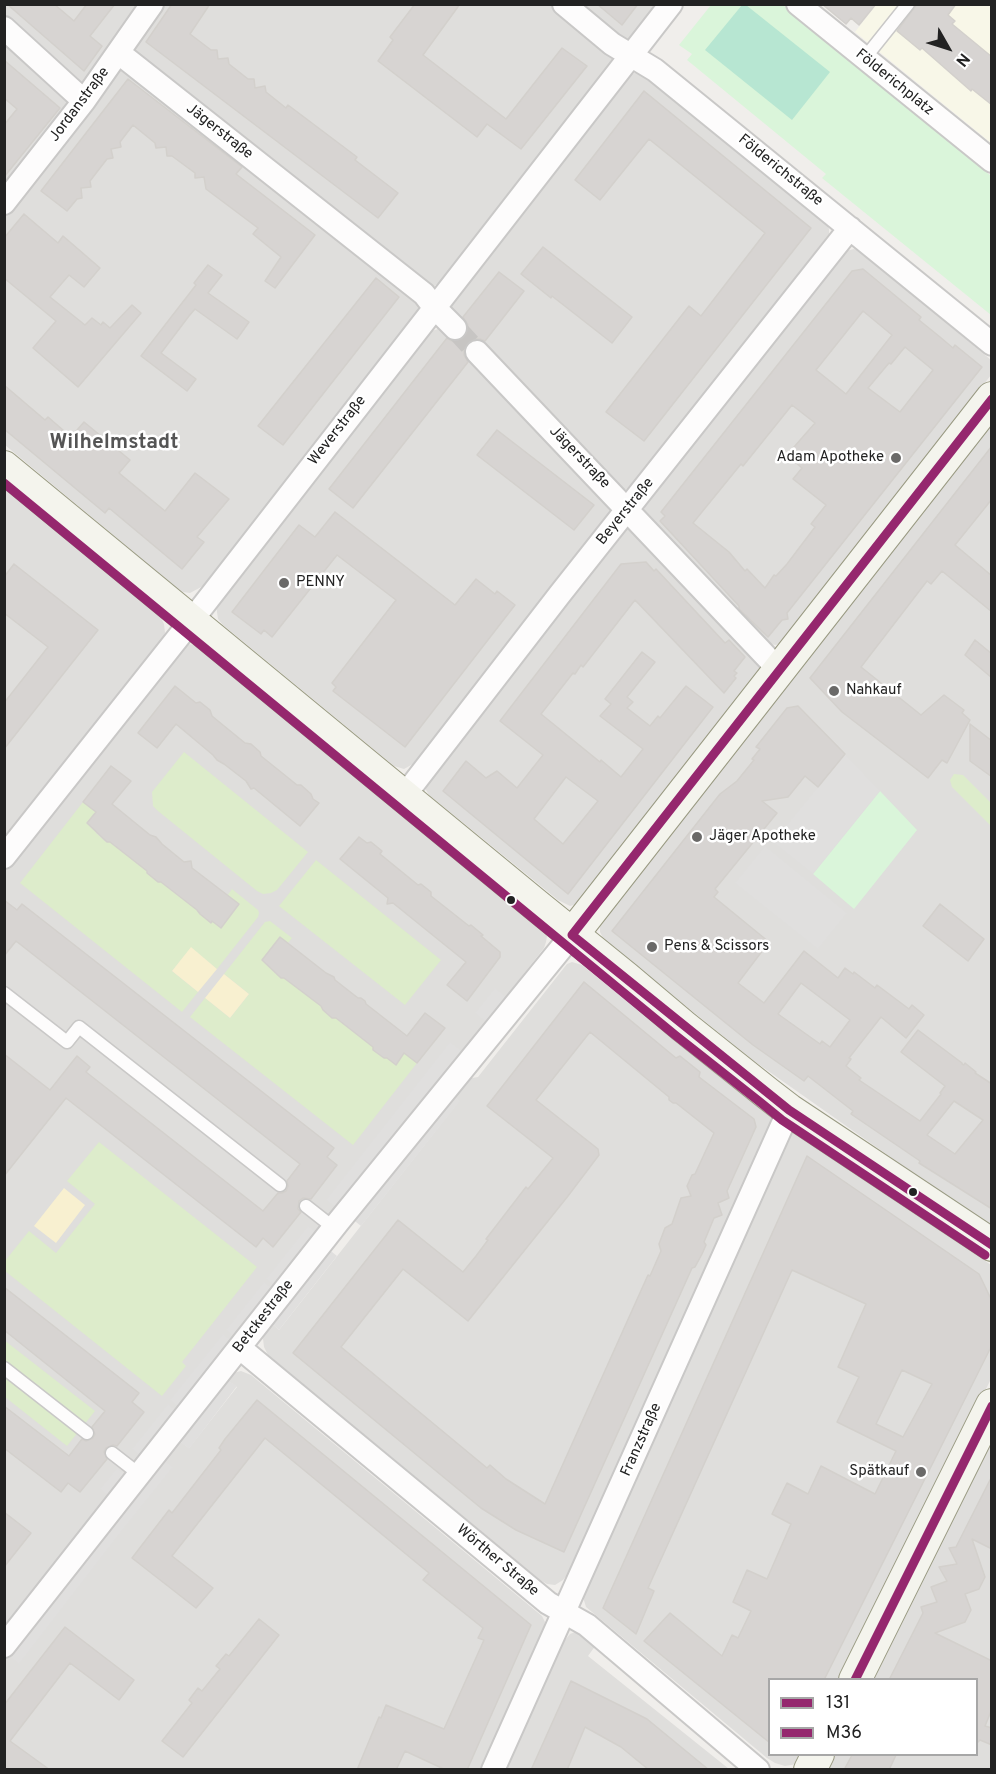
<!DOCTYPE html>
<html>
<head>
<meta charset="utf-8">
<style>
  body { margin:0 }
  #map { position:relative; width:996px; height:1774px; overflow:hidden; background:#f0eeeb; font-family:Overpass,sans-serif }
  canvas { display:block }
  .frame { position:absolute; inset:0; border:6px solid #222; pointer-events:none }
  .legend { position:absolute; left:768px; top:1678px; width:210px; height:78px; box-sizing:border-box; background:#fff; border:2px solid #a7a7a7; margin:0; padding:8px 10px; list-style:none; font-size:18px; color:#222 }
  .legend li { display:flex; align-items:center; gap:12px; height:30px }
  .legend b { width:30px; border:2px solid #a7a7a7 }
  .north { position:absolute; left:918px; top:18px; width:60px; height:60px; -webkit-text-stroke:4px #fff; paint-order:stroke; rotate:129deg; font-size:16px; font-weight:700; line-height:24px; text-align:center; color:#222 }
  .north::after { content:''; display:block; margin:auto; width:21px; height:27px; background:#222; clip-path:polygon(50% 0,100% 100%,50% 72%,0 100%) }
</style>
</head>
<body>
<div id="map">
<canvas width="996" height="1774"></canvas>
<div class="frame"></div>
<ul class="legend">
<li><b style="height:8px;background:#95276e"></b>131</li>
<li><b style="height:8px;background:#95276e"></b>M36</li>
</ul>
<div class="north">N</div>
</div>
<script>
const c = document.querySelector('canvas').getContext('2d');
c.lineJoin = 'round';
function fillPath(path, color) { c.fillStyle = color; c.fill(path, 'evenodd'); }
const shape = rows => new Path2D(rows.map(r => 'M' + r).join(''));
function strokePath(path, color, width, dash) { c.strokeStyle = color; c.lineWidth = width; c.lineCap = dash ? 'butt' : 'round'; c.setLineDash(dash || []); c.stroke(path); }
function label(font, color, halo, rows, align = 'center') {
  c.font = font + ' Overpass,sans-serif'; c.lineWidth = 5; c.setLineDash([]); c.textBaseline = 'middle'; c.strokeStyle = halo; c.fillStyle = color; for (const [text, x, y, turn = 0] of rows) {
    c.save(); c.translate(x, y); c.rotate((+turn || 0) * Math.PI / 180); c.textAlign = isNaN(turn) ? turn : align; if (halo) c.strokeText(text, 0, 0); c.fillText(text, 0, 0); c.restore();
  }
}
const residential = shape([
  [551,4,603,47,613,56,614,61,443,280,433,287,429,286,134,52,134,47,161,5],
  [4,5,143,5,87,83,81,84,57,65,5,15],
  [581,5,659,5,631,38,627,40],
  [4,40,71,103,4,192],
  [123,68,416,297,421,307,419,313,203,586,190,593,183,592,178,589,5,445,4,214,112,76,117,71],
  [638,71,827,224,829,229,829,234,631,487,624,490,617,487,456,317,450,307,452,303,629,76],
  [854,249,862,252,991,360,991,375,784,640,776,645,769,644,645,514,644,509,645,505,846,251],
  [438,329,447,333,612,507,609,516,413,764,404,769,394,766,223,625,218,619,216,605,429,332],
  [991,421,991,1226,896,1161,754,1061,604,940,600,932,600,925],
  [5,488,160,616,164,624,165,633,163,640,5,842],
  [626,527,633,527,763,666,577,904,570,906,558,900,429,795,426,790,426,784],
  [188,644,195,645,202,650,543,929,547,936,546,942,544,948,5,1638,5,868,172,656,180,647],
  [572,962,582,965,753,1102,763,1104,773,1113,773,1119,569,1573,563,1580,555,1585,547,1584,540,1580,268,1355,264,1347,263,1339,265,1329,270,1322,279,1330,459,1101,450,1093,460,1080,478,1077,567,964],
  [792,1128,812,1144,991,1265,991,1379,841,1679,770,1680,770,1754,803,1755,797,1764,785,1766,775,1763,767,1758,586,1607,583,1597,784,1150,780,1144],
  [241,1371,251,1375,542,1616,545,1622,543,1635,482,1769,5,1769,4,1661,177,1439,189,1448,237,1387,225,1379,233,1373],
  [991,1445,991,1769,828,1770,835,1755,976,1754,976,1680,873,1679],
  [575,1632,580,1633,596,1645,588,1656,729,1769,505,1770,561,1645,570,1634]
]);
const education = shape([
  [876,5,991,5,991,143,855,32]
]);
const grass = shape([
  [184,752,308,852,277,890,271,893,263,894,257,891,158,811,153,806,152,792],
  [954,774,963,775,991,803,991,826,952,787,950,780],
  [83,802,96,812,87,823,96,830,96,833,106,842,109,841,199,911,200,914,210,922,213,921,221,927,239,905,227,896,232,889,258,910,259,913,258,917,217,969,191,948,172,971,198,992,182,1012,20,883],
  [316,860,441,960,405,1005,279,906],
  [270,921,292,938,288,943,280,937,262,960,270,966,271,969,281,978,284,977,322,1007,323,1010,332,1018,335,1017,374,1047,374,1050,383,1058,386,1057,396,1065,404,1053,417,1063,353,1145,190,1017,205,998,230,1018,249,994,224,974,265,922],
  [99,1142,257,1267,182,1362,186,1366,162,1396,5,1271,5,1261,29,1231,56,1253,95,1204,67,1181],
  [4,1340,95,1411,67,1446,5,1397]
]);
const sand = shape([
  [191,947,217,969,198,992,172,971],
  [224,974,249,994,230,1018,205,998],
  [64,1188,85,1205,56,1243,34,1226]
]);
const park = shape([
  [711,5,783,5,991,176,991,315,822,178,826,174,687,60,692,54,679,45],
  [880,791,917,830,854,909,813,874]
]);
const pitch = shape([
  [742,5,746,5,830,72,792,120,705,50]
]);
const parking = shape([
  [845,754,880,791,813,874,773,842],
  [765,846,847,913,818,949,735,883],
  [495,988,506,997,486,1022,475,1013],
  [450,1042,463,1052,339,1209,326,1200],
  [450,1093,460,1101,361,1226,351,1218],
  [308,1226,319,1234,277,1287,266,1279],
  [327,1248,337,1256,279,1330,270,1322],
  [264,1282,275,1291,237,1339,226,1330],
  [223,1334,234,1343,181,1409,170,1400],
  [225,1379,237,1386,189,1449,177,1439],
  [168,1404,179,1413,144,1458,132,1449],
  [162,1459,173,1467,120,1533,19,1664,9,1656],
  [117,1468,128,1477,112,1498,100,1489]
]);
const building = shape([
  [7,4,54,4,74,21,87,4,115,4,90,36,102,46,84,71,7,4],
  [172,4,210,4,190,34,211,50,217,50,218,59,228,58,229,64,248,79,254,79,255,88,265,86,266,92,286,108,288,105,357,157,355,160,398,193,378,218,146,42,172,4],
  [415,4,460,4,423,55,506,119,562,48,587,66,521,149,487,124,477,137,378,61,393,40,390,37,415,4],
  [597,4,638,4,622,25,597,4],
  [822,4,876,4,859,25,851,18,846,24,822,4],
  [917,4,956,4,948,15,955,21,952,24,992,57,992,105,972,89,971,91,922,48,920,50,897,31,917,4],
  [4,60,60,108,4,177,4,125,17,109,4,98,4,60],
  [128,79,242,167,236,174,315,235,275,288,265,281,281,257,253,234,258,228,206,189,204,177,195,178,195,173,172,156,167,156,166,147,156,148,155,143,133,125,120,142,121,147,111,149,113,158,107,159,90,181,91,187,81,188,82,198,77,199,67,211,41,191,128,79],
  [644,91,811,228,644,441,606,412,689,306,701,316,765,233,649,139,600,200,575,180,644,91],
  [24,214,58,243,63,236,100,268,84,287,69,275,50,297,85,325,92,318,101,325,103,322,110,328,132,305,141,313,78,387,33,348,56,321,4,278,4,238,24,214],
  [543,247,632,317,612,343,552,296,551,298,521,274,543,247],
  [208,265,222,275,208,293,249,322,237,339,195,309,189,316,161,353,196,379,187,391,141,356,196,285,194,283,208,265],
  [863,269,921,317,919,320,940,337,953,348,955,345,982,367,787,613,788,619,782,620,768,637,739,609,739,606,660,521,665,516,661,512,852,271,863,269],
  [863,311,892,335,846,394,816,370,863,311],
  [905,347,933,370,900,412,868,388,889,363,891,364,905,347],
  [792,405,815,423,787,455,802,468,793,479,826,505,811,524,815,527,787,564,776,576,774,575,765,588,747,569,745,571,729,552,693,523,741,464,743,466,792,405],
  [499,272,524,291,485,341,480,339,474,339,467,343,464,349,464,355,468,362,353,508,329,489,447,338,452,341,458,341,465,337,468,332,468,325,463,317,499,272],
  [376,278,399,297,283,445,258,426,376,278],
  [4,385,45,420,48,417,71,437,84,422,130,460,119,473,165,511,195,473,229,499,197,537,204,542,182,569,109,508,105,513,4,429,4,385],
  [497,430,594,505,574,530,477,455,497,430],
  [992,446,992,499,955,545,992,576,992,612,942,571,931,584,927,581,861,667,921,715,944,695,964,710,962,713,970,720,947,763,942,760,928,778,842,712,810,678,992,446],
  [335,512,455,605,476,579,495,594,497,591,515,605,405,747,333,691,336,687,332,683,396,600,337,555,272,637,264,630,261,634,232,612,299,525,315,537,335,512],
  [646,562,654,571,656,569,725,643,729,640,745,657,734,671,737,673,734,676,736,678,724,693,635,600,583,667,581,665,575,674,573,673,541,714,600,762,601,760,621,777,643,749,600,716,611,704,605,699,642,652,655,662,627,697,633,702,627,708,650,726,658,716,660,718,686,686,713,707,568,894,443,791,466,761,486,778,497,771,517,788,543,755,500,721,621,564,646,562],
  [566,777,598,801,563,844,534,819,566,777],
  [14,564,98,630,4,749,4,703,48,647,4,613,4,577,14,564],
  [975,640,992,654,992,678,965,655,975,640],
  [175,686,196,703,200,702,210,710,212,716,218,721,245,743,251,744,260,752,261,756,297,785,301,785,311,794,313,799,319,803,300,826,254,788,251,789,246,781,224,764,217,760,213,755,176,724,157,748,138,733,175,686],
  [798,706,845,754,818,787,805,776,788,797,762,801,777,813,715,889,718,892,714,897,769,942,738,983,764,1003,804,951,838,978,845,968,853,974,854,972,875,988,877,985,909,1009,912,1005,924,1015,906,1038,881,1017,849,1058,851,1059,846,1066,861,1078,859,1080,920,1121,941,1094,940,1093,945,1086,901,1052,918,1030,962,1063,962,1064,964,1065,965,1063,976,1072,975,1073,992,1084,992,1209,919,1163,920,1161,851,1114,853,1111,808,1076,804,1081,753,1045,612,931,720,794,737,781,754,760,752,759,760,749,756,747,787,708,798,706],
  [801,983,850,1020,830,1047,822,1041,820,1044,778,1014,801,983],
  [954,1101,983,1120,955,1154,927,1135,954,1101],
  [970,724,992,741,992,777,970,761,970,724],
  [111,766,131,781,112,804,150,835,156,837,162,844,184,862,191,861,192,868,239,904,221,928,212,921,211,923,200,914,197,910,161,882,158,882,147,873,147,871,110,842,107,842,87,823,96,812,83,802,111,766],
  [359,837,367,843,371,842,382,851,380,854,418,885,421,884,431,892,431,896,469,926,471,925,483,935,481,936,500,952,500,957,467,1001,447,985,466,962,393,903,387,904,388,898,340,859,359,837],
  [4,900,17,910,22,904,334,1148,327,1157,337,1165,311,1199,303,1198,299,1201,298,1209,301,1212,273,1247,263,1238,256,1247,66,1098,4,1176,4,1054,50,1090,77,1056,90,1067,86,1072,263,1211,278,1193,282,1193,286,1191,288,1186,287,1181,300,1164,16,941,4,956,4,900],
  [940,904,984,939,968,961,923,926,940,904],
  [280,937,326,973,334,977,335,980,358,998,361,998,365,1001,366,1004,407,1036,425,1013,445,1028,417,1063,404,1053,396,1065,387,1058,384,1058,373,1050,373,1047,336,1018,332,1018,323,1010,321,1006,284,978,281,978,262,960,280,937],
  [584,982,676,1058,680,1056,700,1072,699,1077,754,1119,756,1127,727,1191,729,1198,718,1203,722,1215,714,1218,704,1242,706,1245,702,1254,695,1267,692,1268,564,1552,516,1530,481,1508,293,1353,398,1220,463,1272,476,1256,488,1240,486,1239,526,1187,528,1189,553,1158,487,1106,584,982],
  [590,1032,669,1097,669,1100,673,1103,676,1103,714,1133,695,1174,692,1175,687,1186,691,1196,681,1198,672,1224,665,1228,659,1244,661,1251,650,1276,648,1275,545,1504,506,1479,490,1465,487,1468,341,1347,403,1269,468,1321,568,1196,599,1155,598,1149,536,1100,590,1032],
  [807,1156,979,1274,992,1301,992,1345,824,1680,770,1680,770,1743,644,1641,670,1613,722,1656,732,1635,738,1638,751,1611,733,1602,747,1570,767,1579,791,1524,772,1514,787,1483,808,1494,821,1466,875,1494,896,1451,837,1422,859,1377,838,1367,866,1304,792,1270,648,1588,654,1591,636,1634,603,1608,807,1156],
  [902,1370,932,1384,903,1437,876,1424,902,1370],
  [4,1287,139,1393,132,1402,144,1412,117,1446,113,1445,106,1448,104,1452,107,1459,80,1492,68,1483,61,1492,4,1448,4,1406,69,1456,82,1439,86,1441,93,1438,95,1434,92,1427,105,1411,4,1330,4,1287],
  [257,1400,531,1625,467,1770,446,1770,405,1751,396,1770,357,1770,379,1717,381,1718,386,1705,444,1729,484,1640,478,1638,483,1628,423,1580,429,1573,265,1438,172,1556,213,1588,196,1608,132,1558,169,1510,172,1513,221,1450,219,1448,225,1439,257,1400],
  [992,1476,992,1549,972,1539,985,1577,979,1589,965,1594,971,1610,965,1622,935,1633,992,1661,992,1709,985,1726,992,1728,992,1745,980,1740,976,1744,976,1680,889,1680,923,1613,921,1607,937,1602,931,1587,947,1581,939,1567,957,1564,949,1548,956,1547,992,1476],
  [4,1512,31,1533,4,1567,4,1512],
  [259,1619,279,1635,183,1757,162,1741,192,1703,189,1700,198,1688,202,1691,220,1669,216,1666,226,1654,229,1656,259,1619],
  [65,1627,134,1680,119,1700,70,1663,10,1741,50,1770,4,1770,4,1705,65,1627],
  [571,1681,647,1719,709,1770,649,1770,621,1747,585,1727,567,1770,531,1770,571,1681],
  [852,1755,896,1755,889,1770,844,1770,852,1755]
]);
const streetTunnel = shape([
  [455,328,477,352]
]);
const lane = shape([
  [864,59,908,4],
  [4,993,67,1042,79,1027,280,1185],
  [306,1206,334,1228],
  [4,1368,87,1433],
  [112,1453,139,1474]
]);
const street = shape([
  [564,4,612,44,655,70,992,344],
  [798,4,992,161],
  [4,28,84,101],
  [119,53,424,294,434,307,455,328],
  [4,203,84,101,152,4],
  [477,352,779,670],
  [404,796,560,594,850,228],
  [4,857,192,620,671,4],
  [240,1348,548,1603,587,1625,758,1770],
  [4,1646,339,1221,572,935],
  [493,1770,789,1110]
]);
const secondary = shape([
  [4,467,536,905,626,978,683,1026,767,1093,789,1110,992,1245],
  [572,935,992,398],
  [855,1680,992,1405],
  [810,1770,818,1754]
]);
const bus1 = shape([
  [572,935,992,399],
  [572,935,789,1110,992,1245],
  [855,1680,992,1406]
]);
const bus2 = shape([
  [4,483,675,1035,760,1102,782,1120,985,1255]
]);
const markers = [
  [896,458,6,"#6a6968"],
  [284,583,6,"#6a6968"],
  [834,691,6,"#6a6968"],
  [697,837,6,"#6a6968"],
  [511,900,5,"#222"],
  [652,947,6,"#6a6968"],
  [913,1192,5,"#222"],
  [921,1472,6,"#6a6968"]
];
const streetNames = [
  ["Földerichplatz",894,83,39],
  ["Jordanstraße",80,105,-53],
  ["Jägerstraße",219,132,38],
  ["Földerichstraße",780,171,39],
  ["Weverstraße",338,431,-52],
  ["Jägerstraße",579,458,46],
  ["Beyerstraße",626,512,-51],
  ["Betckestraße",264,1317,-52],
  ["Franzstraße",642,1440,-66],
  ["Wörther Straße",497,1561,40]
];
const poiNames = [
  ["Adam Apotheke",884,458,"right"],
  ["PENNY",296,583],
  ["Nahkauf",846,691],
  ["Jäger Apotheke",709,837],
  ["Pens & Scissors",664,947],
  ["Spätkauf",909,1472,"right"]
];
const districtNames = [
  ["Wilhelmstadt",114,444]
];
fillPath(residential, '#dfdedc');
fillPath(education, '#f8f7e8');
fillPath(grass, '#ddeccb');
fillPath(sand, '#f8f0d0');
fillPath(park, '#daf5da');
fillPath(pitch, '#b7e6d2');
fillPath(parking, '#e0dfde');
fillPath(building, '#d7d4d2');
strokePath(building, '#d3d0cc', 1.5);
strokePath(streetTunnel, '#c7c5c3', 22, [22, 11]);
strokePath(lane, '#c9c8c7', 15);
strokePath(street, '#c9c8c7', 26);
strokePath(secondary, '#999a82', 34);
strokePath(lane, '#fdfcfc', 12);
strokePath(street, '#fdfcfc', 22);
strokePath(secondary, '#f4f4ed', 32);
strokePath(bus1, '#95276e', 9);
strokePath(bus2, '#95276e', 9);
for (const [x, y, r, color] of markers) { const dot = new Path2D(); dot.arc(x, y, r, 0, 2 * Math.PI); c.fillStyle = color; c.fill(dot); strokePath(dot, '#fff', 2); }
label('15px', '#222', '#fff', streetNames);
label('15px', '#222', '#fff', poiNames, 'left');
label('bold 21px', '#555', '#fff', districtNames);
</script>
</body>
</html>
